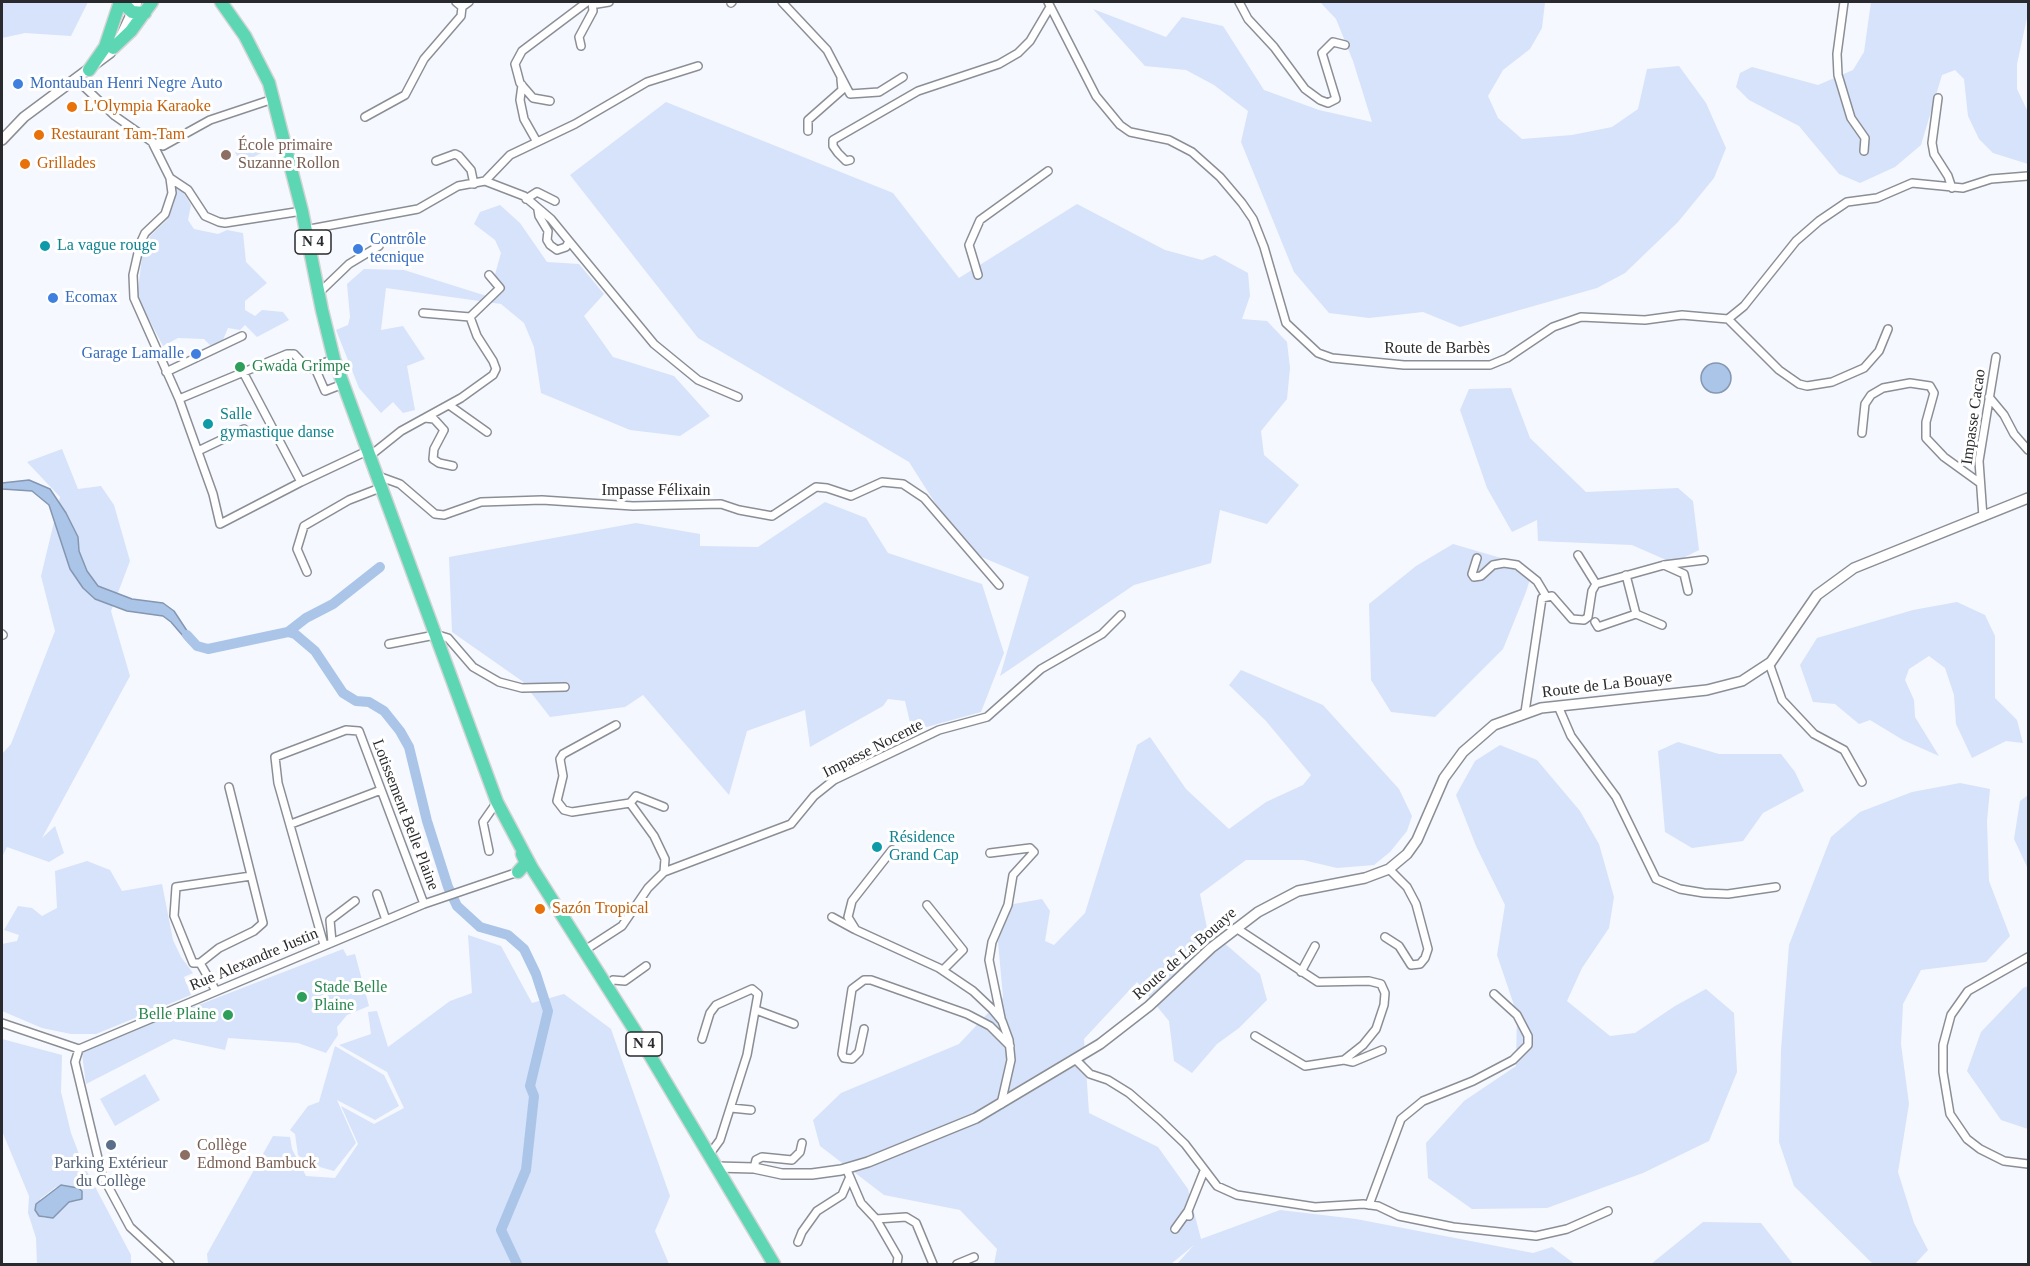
<!DOCTYPE html>
<html>
<head>
<meta charset="utf-8">
<style>
  body { margin:0 }
  #map { position:relative; width:2030px; height:1266px; overflow:hidden; background:#f5f8fe; font-family:Georgia,serif }
  canvas { display:block }
  .frame { position:absolute; inset:0; border:3px solid #292a2d; pointer-events:none }
</style>
</head>
<body>
<div id="map">
<canvas width="2030" height="1266"></canvas>
<div class="frame"></div>
</div>
<script>
const c = document.querySelector('canvas').getContext('2d');
c.lineJoin = 'round';
function fillPath(path, color) { c.fillStyle = color; c.fill(path, 'evenodd'); }
const shape = rows => new Path2D(rows.map(r => 'M' + r).join(''));
function strokePath(path, color, width, dash) { c.strokeStyle = color; c.lineWidth = width; c.lineCap = dash ? 'butt' : 'round'; c.setLineDash(dash || []); c.stroke(path); }
function label(font, color, halo, rows, align = 'center') {
  c.font = font + ' Georgia,serif'; c.lineWidth = 6; c.setLineDash([]); c.textBaseline = 'middle'; c.strokeStyle = halo; c.fillStyle = color; for (const [text, x, y, turn = 0] of rows) {
    c.save(); c.translate(x, y); c.rotate((+turn || 0) * Math.PI / 180); c.textAlign = isNaN(turn) ? turn : align; if (halo) c.strokeText(text, 0, 0); c.fillText(text, 0, 0); c.restore();
  }
}
const green = shape([
  [2,2,88,2,71,36,25,33,2,38],
  [1320,2,1545,2,1542,28,1530,49,1503,70,1488,96,1498,118,1522,139,1572,135,1612,127,1638,109,1647,69,1679,66,1706,103,1726,148,1714,178,1678,222,1625,273,1597,288,1460,327,1423,312,1369,318,1329,313,1294,272,1241,142,1248,111,1214,85,1186,70,1145,66,1093,9,1166,37,1182,17,1223,26,1264,90,1319,110,1372,122,1353,61,1336,19],
  [1871,2,2028,2,2028,13,2017,64,2017,89,2028,112,2028,164,1993,153,1979,139,1968,116,1964,79,1955,70,1942,75,1921,145,1895,167,1860,183,1839,174,1799,126,1749,100,1736,87,1740,73,1752,67,1818,85,1853,70,1864,52],
  [666,102,893,193,959,278,1077,204,1165,250,1202,260,1215,255,1248,273,1250,296,1242,319,1267,321,1287,342,1290,368,1287,399,1261,431,1264,455,1299,485,1267,524,1220,510,1211,563,1134,585,1000,676,1029,577,965,550,909,462,698,338,570,175],
  [255,141,261,153,241,164,235,152],
  [174,183,178,184,191,205,188,220,194,229,218,234,227,230,243,233,246,262,267,283,245,301,245,310,255,316,262,310,283,312,289,320,257,337,245,325,240,330,228,328,222,342,211,346,204,339,178,338,163,346,137,297,144,242,167,220,174,203],
  [500,205,520,223,547,262,579,264,604,294,584,316,613,357,674,376,710,416,680,436,630,430,541,393,534,347,524,323,501,304,386,288,381,330,403,326,425,359,407,366,415,410,403,413,393,402,381,413,359,388,336,330,348,325,350,317,347,284,364,269,404,270,493,298,494,278,501,253,495,240,474,224,480,212],
  [1511,388,1530,438,1586,492,1678,488,1693,501,1699,550,1673,563,1632,545,1538,541,1537,520,1512,532,1487,488,1460,410,1469,389],
  [62,449,78,489,101,486,114,505,130,561,111,611,130,676,42,838,55,826,64,853,49,862,7,847,2,857,2,754,11,744,55,631,41,576,60,497,27,462],
  [825,502,866,518,888,553,982,584,1004,653,981,712,912,731,905,701,888,699,883,706,810,747,805,710,747,731,729,795,643,695,625,707,550,717,522,681,452,632,449,557,636,523,700,534,700,546,758,547],
  [1453,544,1501,558,1531,576,1526,592,1503,649,1435,717,1391,712,1371,680,1369,604,1416,566],
  [1957,602,1985,615,1995,636,1995,698,2017,720,2023,743,2006,741,1972,758,1956,724,1954,695,1945,668,1929,656,1909,669,1905,680,1914,700,1915,717,1939,756,1903,740,1870,720,1859,724,1835,704,1813,702,1800,665,1817,638,1913,610],
  [1241,670,1323,705,1399,789,1412,816,1407,831,1390,852,1374,865,1337,868,1303,860,1246,860,1200,894,1207,928,1260,974,1267,1000,1239,1028,1217,1044,1192,1073,1174,1061,1169,1021,1137,982,1084,1039,1089,1113,1158,1147,1188,1189,1201,1239,1280,1210,1356,1219,1533,1253,1552,1247,1575,1264,1177,1264,1194,1245,1171,1264,994,1264,997,1249,960,1210,884,1195,820,1146,813,1120,841,1093,959,1044,1003,997,998,942,1008,905,1042,899,1050,911,1045,941,1054,945,1085,913,1137,745,1150,737,1186,789,1229,829,1266,802,1303,785,1311,775,1266,721,1229,685],
  [1678,742,1719,754,1781,754,1795,772,1804,791,1763,813,1743,841,1692,848,1665,832,1658,751],
  [1500,745,1537,760,1580,811,1599,844,1614,897,1609,928,1582,968,1567,1001,1610,1036,1635,1033,1675,1006,1706,989,1734,1013,1737,1072,1709,1141,1643,1173,1547,1208,1472,1209,1428,1178,1426,1143,1464,1101,1516,1066,1517,1014,1497,955,1505,905,1476,846,1456,795,1475,761],
  [1960,783,1990,789,1987,821,1989,881,2010,936,1986,962,1921,970,1903,1004,1901,1044,1909,1104,1898,1172,1914,1223,1928,1250,1915,1264,1873,1264,1794,1186,1779,1142,1781,1050,1789,945,1831,837,1860,812,1912,792],
  [2028,795,2028,869,2014,839,2020,801],
  [87,861,110,870,122,891,162,884,173,940,181,957,193,973,184,977,191,995,96,1034,71,1034,42,1028,2,1011,2,944,17,941,19,935,4,930,18,906,32,908,42,916,57,908,55,871],
  [468,935,501,946,532,1003,564,994,611,1029,670,1196,655,1231,669,1264,208,1264,207,1254,273,1136,290,1137,292,1149,306,1176,335,1178,358,1144,341,1106,374,1124,404,1108,387,1072,339,1045,371,1034,368,1012,377,1011,388,1047,450,1001,472,993],
  [343,949,347,956,355,954,369,1006,347,1015,337,1027,338,1035,326,1053,298,1043,228,1038,225,1050,174,1039,86,1084,82,1054,85,1049],
  [2028,986,2028,1129,2001,1120,1967,1071,1981,1032,2023,988],
  [2,1039,62,1055,61,1092,71,1133,82,1162,131,1255,131,1264,37,1264,36,1238,28,1213,29,1196,2,1131],
  [56,1187,79,1201,69,1202,53,1218,43,1218,40,1199],
  [335,1046,384,1075,399,1106,375,1120,337,1100,356,1143,334,1171,306,1163,298,1155,295,1134,290,1130,308,1106,319,1102],
  [145,1074,160,1100,115,1126,100,1099],
  [1703,1222,1761,1223,1793,1264,1651,1264]
]);
const water = shape([
  '1701 378a15 15 0 1 1 30 0a15 15 0 1 1-30 0Z',
  [29,480,50,489,66,513,78,537,79,551,87,571,98,586,132,599,163,603,174,611,197,646,189,643,171,622,163,616,127,611,95,599,83,588,70,569,49,505,32,491,2,489,2,483,29,480],
  [61,1185,78,1188,82,1191,82,1199,69,1202,53,1218,39,1216,35,1210,36,1204,61,1185]
]);
const river = shape([
  [288,632,306,618,333,604,380,567],
  [187,635,197,646,208,649,288,632,295,634,315,651,343,693,356,701,369,702,384,711,400,731,409,747,427,821,448,887,457,906,480,927,508,935,524,949,536,974,548,1011,530,1086,534,1096,526,1170,501,1230,517,1264]
]);
const street = shape([
  [594,2,597,4,609,2],
  [782,2,827,50,850,94,879,92,903,77],
  [1048,2,1096,96,1120,125,1130,132,1169,140,1192,152,1220,177,1242,203,1253,219,1264,247,1286,323,1318,353,1332,358,1404,365,1490,365,1507,358,1553,327,1581,317,1645,320,1682,315,1728,319,1744,306,1796,241,1819,221,1847,202,1877,198,1912,183,1963,188,1991,179,2028,176],
  [1239,2,1248,19,1274,47,1305,89,1320,100,1328,103,1336,99,1322,53,1333,42,1345,45],
  [1844,2,1837,54,1838,75,1851,118,1865,138,1864,151],
  [731,3,732,2],
  [462,7,469,2],
  [581,46,579,37,593,11,592,2],
  [76,79,115,116,152,142,163,146,210,120,273,99],
  [522,85,520,100,524,119,537,142],
  [1938,98,1932,143,1934,154,1948,176,1952,188],
  [550,101,533,98,520,83,515,64,522,51,587,2],
  [365,117,405,95,424,59,461,16,462,7,456,2],
  [808,131,808,120,842,90,841,79],
  [152,142,170,178,172,193,165,214,145,233,140,244,133,275,134,298,179,399,213,494,220,524,301,482],
  [850,160,846,161,838,153,833,146,833,140,918,91,999,64,1018,53,1030,41,1050,7],
  [436,161,455,154,459,156,471,170,474,184],
  [170,178,188,190,205,216,219,222,225,223,302,211],
  [485,181,524,196,551,219,569,241,566,247,557,250,550,245,547,240,548,231,539,216,538,210],
  [526,199,537,192,555,201],
  [310,229,418,209,458,186,485,181,510,155,575,124,647,82,698,66],
  [569,241,654,344,698,380,738,397],
  [978,275,969,245,980,220,1048,171],
  [322,290,349,264,379,246],
  [423,313,470,317],
  [470,317,500,288,489,275],
  [1728,319,1779,370,1799,384,1807,386,1832,382,1864,368,1879,351,1888,329],
  [315,368,325,391,343,384],
  [166,372,242,336],
  [243,372,301,482,367,451],
  [1989,397,2004,415,2014,434,2028,450],
  [179,399,287,354,294,354,308,369,334,359],
  [449,405,487,432],
  [425,418,434,419,444,430,434,449,433,459,439,463,453,466],
  [1862,433,1865,404,1871,395,1883,388,1910,383,1930,386,1934,393,1926,422,1926,438,1944,457,1980,483],
  [198,451,244,429],
  [371,455,401,431,461,398,493,375,496,369,493,361,477,336,470,317],
  [378,476,400,484,435,514,444,515,481,502,542,500,633,506,721,504,739,510,772,516,816,487,827,488,851,496,882,482,903,484,924,498,999,585],
  [1983,517,1979,461,1996,357],
  [1578,555,1596,584],
  [1477,558,1472,574,1474,577,1481,576,1493,565,1504,563,1517,565,1537,581,1546,596],
  [1664,565,1684,574,1688,591],
  [307,572,297,549,304,526,349,500,380,488],
  [1636,614,1662,625],
  [1595,622,1598,627,1636,614,1626,575],
  [2,634,3,635],
  [438,635,448,638,473,667,499,682,522,688,565,687],
  [389,644,435,635],
  [1769,663,1782,700,1814,734,1844,750,1862,782],
  [1558,706,1571,736,1616,797,1656,879,1680,889,1704,893,1728,894,1776,887],
  [1525,712,1542,598,1552,596,1572,619,1584,620,1588,617,1592,591,1596,584,1664,565,1704,560],
  [616,725,563,754,560,759,563,776,557,801,564,810,572,812,630,803],
  [229,787,263,923,254,931,219,948,200,963,193,963,174,916,176,887,251,876],
  [291,824,381,790],
  [892,850,852,901,848,917,856,930,939,968,973,991,992,1009,1002,1021,1009,1040,1011,1060,1001,1104],
  [489,851,483,822,497,802],
  [990,853,1030,848,1034,852,1013,875,1008,905,992,942,989,960,1001,1018],
  [664,872,665,859,654,836,630,803,636,796,664,807],
  [377,894,386,920],
  [927,905,963,950,943,970],
  [832,917,854,929],
  [1236,928,1318,982,1369,981,1381,984,1385,993,1384,1005,1376,1029,1363,1045,1344,1060,1305,1066,1255,1036],
  [1385,937,1399,946,1411,965,1420,964,1425,958,1428,949,1416,904,1407,887,1389,869],
  [332,942,330,920,355,901],
  [324,945,278,783,275,757,346,730,359,731,424,904],
  [585,950,622,926,648,888,664,872,791,824,814,796,834,780,939,730,987,717,1041,669,1102,634,1121,615],
  [2028,957,1968,991,1951,1015,1943,1045,1943,1072,1950,1114,1967,1139,1980,1149,2004,1161,2028,1164],
  [200,963,216,991],
  [1301,972,1315,946],
  [607,986,613,980,625,981,646,966],
  [756,1010,794,1024],
  [2,1023,79,1049,424,904,518,872],
  [864,1029,859,1052,852,1059,844,1058,842,1054,852,989,864,980,871,980,967,1014,990,1026,1010,1046],
  [702,1039,710,1013,716,1005,752,989,758,994,747,1055,720,1140,709,1155],
  [79,1049,75,1062,102,1175,130,1227,170,1264],
  [1076,1060,1090,1074,1108,1080,1129,1093,1159,1119,1185,1144,1217,1186,1237,1195,1315,1207,1363,1204,1378,1206,1399,1216,1453,1227,1536,1236,1567,1229,1608,1211],
  [1344,1060,1353,1062,1382,1050],
  [731,1108,751,1110],
  [754,1168,756,1160,762,1157,792,1160,800,1152,802,1143],
  [846,1168,861,1203,876,1219,906,1217,916,1223,933,1264],
  [1369,1205,1401,1119,1423,1101,1473,1081,1513,1060,1528,1045,1528,1036,1517,1015,1494,994],
  [1189,1216,1188,1211,1204,1171],
  [876,1219,898,1257,897,1264],
  [1175,1229,1188,1211],
  [798,1242,802,1232,817,1211,842,1195,849,1179],
  [957,1264,974,1257]
]);
const secondary = shape([
  [2,140,24,117,110,53,121,36,137,2],
  [716,1167,754,1168,782,1174,812,1174,841,1170,868,1162,976,1118,1100,1044,1149,1006,1211,948,1258,912,1298,891,1365,878,1389,869,1407,854,1417,840,1444,778,1463,752,1494,725,1541,708,1707,690,1742,681,1771,662,1817,595,1854,568,2028,498]
]);
const highway = shape([
  [122,2,132,12,145,13],
  [221,2,245,36,269,83,302,211,322,310,334,359,497,802,532,868,639,1037,774,1264],
  [113,48,131,31,152,2],
  [89,70,105,47,120,2],
  [518,872,526,863,522,854]
]);
const markers = [
  [18,84,6,"#3f7fe0"],
  [72,107,6,"#e8710a"],
  [39,135,6,"#e8710a"],
  [226,155,6,"#8d6e63"],
  [25,164,6,"#e8710a"],
  [45,246,6,"#0f9aa8"],
  [358,249,6,"#3f7fe0"],
  [53,298,6,"#3f7fe0"],
  [196,354,6,"#3f7fe0"],
  [240,367,6,"#2e9e5b"],
  [208,424,6,"#0f9aa8"],
  [877,847,6,"#0f9aa8"],
  [540,909,6,"#e8710a"],
  [302,997,6,"#2e9e5b"],
  [228,1015,6,"#2e9e5b"],
  [111,1145,6,"#5c6f8a"],
  [185,1155,6,"#8d6e63"]
];
const shields = [
  [313,242,36],
  [644,1044,36]
];
const shieldNames = [
  ["N 4",313,242],
  ["N 4",644,1044]
];
const shopNames = [
  ["Montauban Henri Negre Auto",30,84],
  ["Contrôle",370,240],
  ["tecnique",370,258],
  ["Ecomax",65,298],
  ["Garage Lamalle",184,354,"right"]
];
const foodNames = [
  ["L'Olympia Karaoke",84,107],
  ["Restaurant Tam-Tam",51,135],
  ["Grillades",37,164],
  ["Sazón Tropical",552,909]
];
const educationNames = [
  ["École primaire",238,146],
  ["Suzanne Rollon",238,164],
  ["Collège",197,1146],
  ["Edmond Bambuck",197,1164]
];
const cultureNames = [
  ["La vague rouge",57,246],
  ["Salle",220,415],
  ["gymastique danse",220,433],
  ["Résidence",889,838],
  ["Grand Cap",889,856]
];
const streetNames = [
  ["Route de Barbès",1437,349],
  ["Impasse Cacao",1974,417,-82],
  ["Impasse Félixain",656,491],
  ["Route de La Bouaye",1607,685,-7],
  ["Impasse Nocente",873,749,-27],
  ["Lotissement Belle Plaine",405,815,69],
  ["Route de La Bouaye",1185,954,-41],
  ["Rue Alexandre Justin",254,960,-23]
];
const leisureNames = [
  ["Gwada Grimpe",252,367],
  ["Stade Belle",314,988],
  ["Plaine",314,1006],
  ["Belle Plaine",216,1015,"right"]
];
const serviceNames = [
  ["Parking Extérieur",111,1164],
  ["du Collège",111,1182]
];
fillPath(green, '#d6e3fa');
fillPath(water, '#abc5e8');
strokePath(water, '#8496b0', 1.5);
strokePath(river, '#abc5e8', 10);
strokePath(street, '#8b8f95', 10);
strokePath(secondary, '#8b8f95', 12);
strokePath(highway, '#d4d4d5', 15);
strokePath(street, '#fff', 7);
strokePath(secondary, '#fff', 9);
strokePath(highway, '#5dd6b4', 12);
for (const [x, y, r, color] of markers) { const dot = new Path2D(); dot.arc(x, y, r, 0, 2 * Math.PI); c.fillStyle = color; c.fill(dot); strokePath(dot, '#fff', 2); }
for (const [x, y, w] of shields) { const box = new Path2D(); box.roundRect(x - w / 2, y - 12, w, 24, 4.5); c.fillStyle = '#fff'; c.fill(box); strokePath(box, '#292a2d', 1.5); }
label('bold 15px', '#292a2d', null, shieldNames);
label('16px', '#366cbe', '#fff', shopNames, 'left');
label('16px', '#c56008', '#fff', foodNames, 'left');
label('16px', '#785e54', '#fff', educationNames, 'left');
label('16px', '#0d838f', '#fff', cultureNames, 'left');
label('16px', '#292a2d', '#fff', streetNames);
label('16px', '#27864d', '#fff', leisureNames, 'left');
label('16px', '#4e5e75', '#fff', serviceNames);
</script>
</body>
</html>
